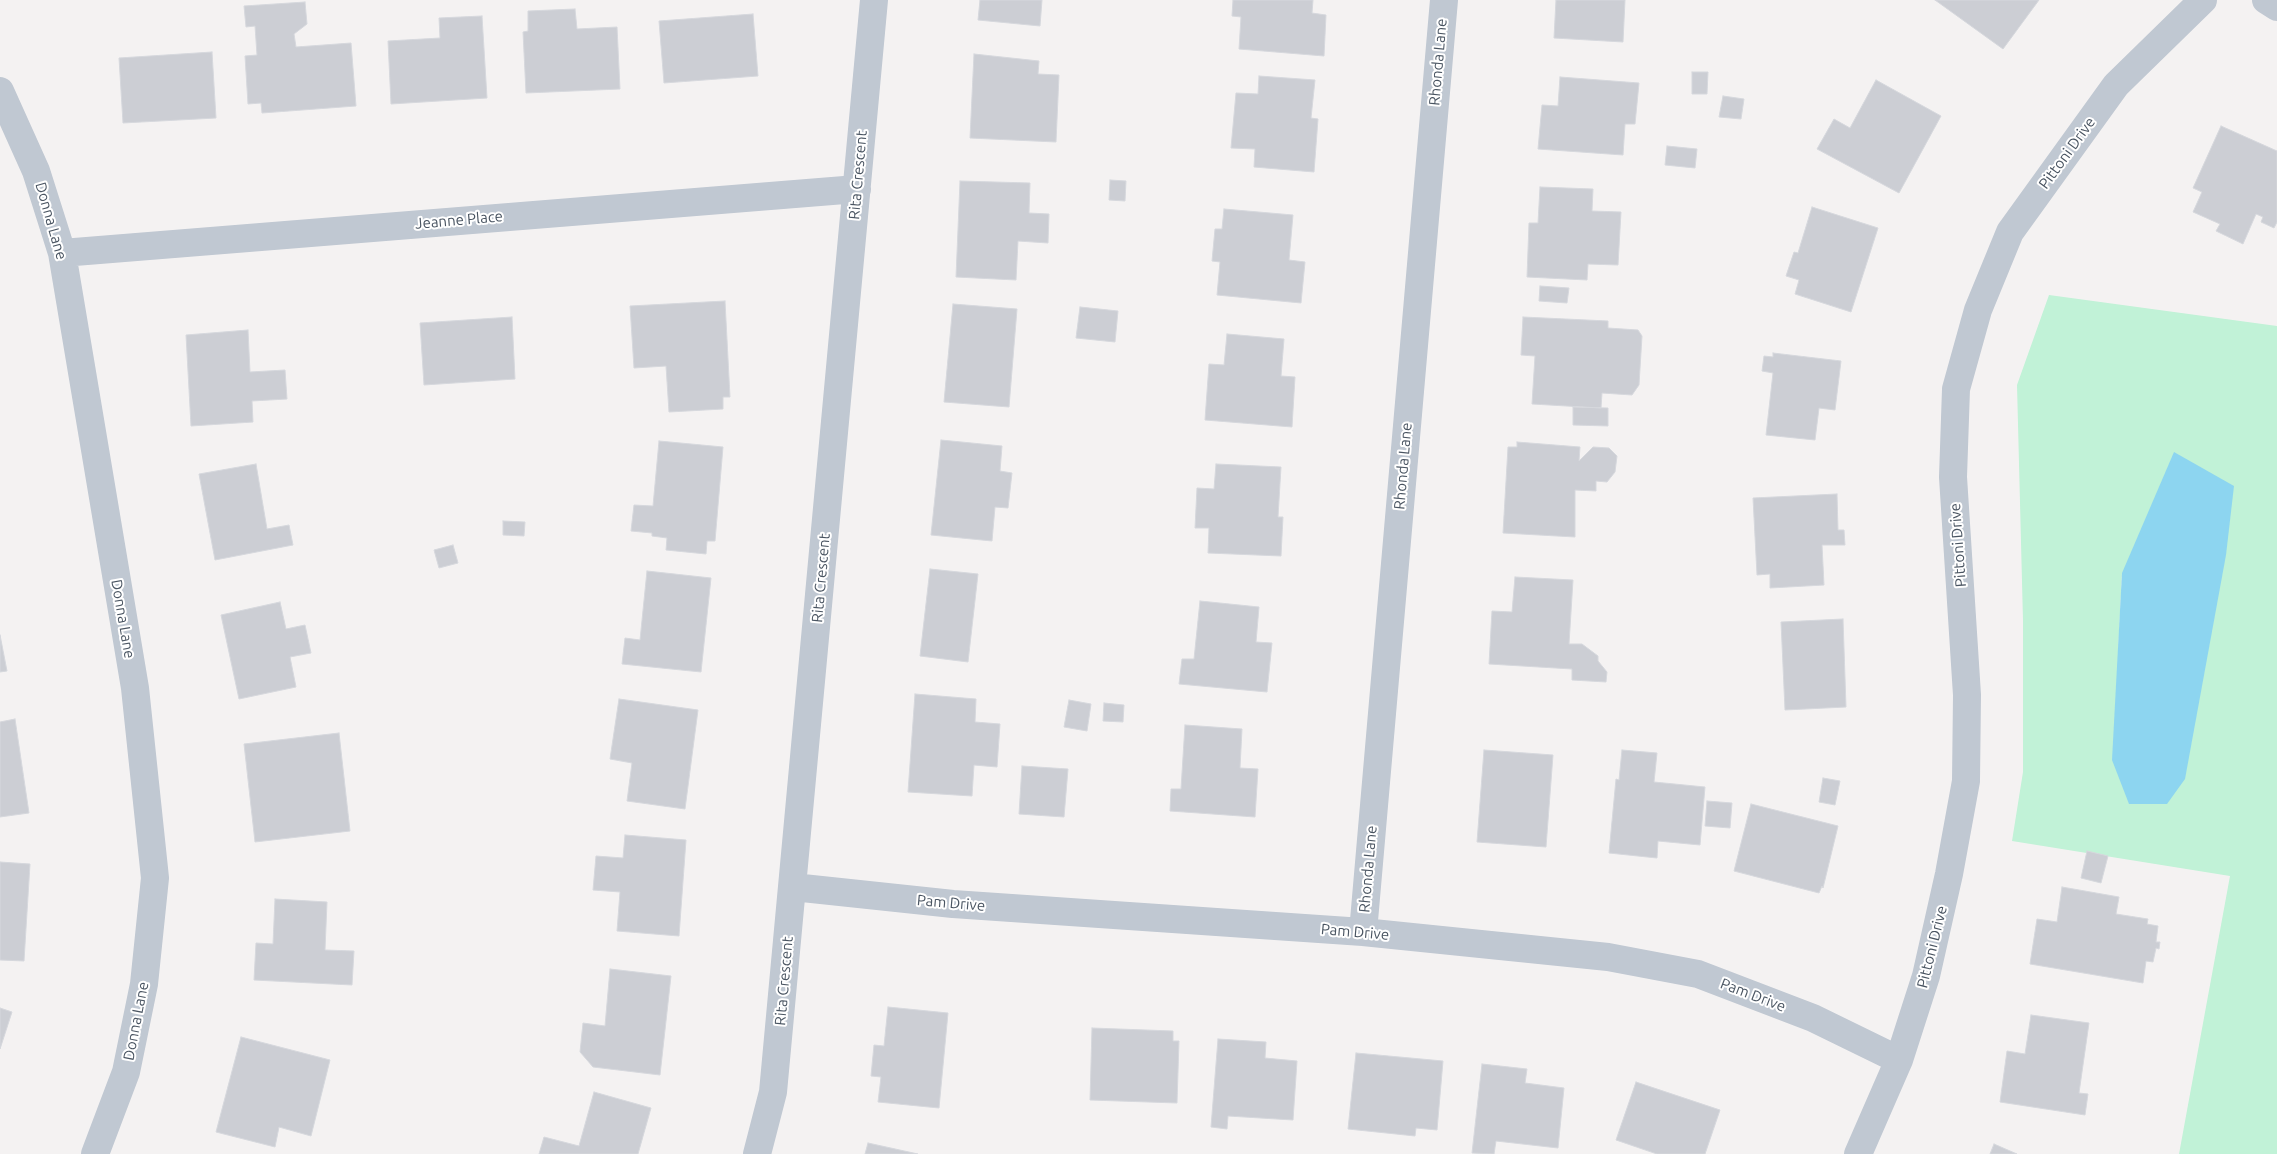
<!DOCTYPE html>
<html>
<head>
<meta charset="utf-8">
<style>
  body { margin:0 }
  canvas { display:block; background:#f4f2f2 }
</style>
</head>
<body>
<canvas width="2277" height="1154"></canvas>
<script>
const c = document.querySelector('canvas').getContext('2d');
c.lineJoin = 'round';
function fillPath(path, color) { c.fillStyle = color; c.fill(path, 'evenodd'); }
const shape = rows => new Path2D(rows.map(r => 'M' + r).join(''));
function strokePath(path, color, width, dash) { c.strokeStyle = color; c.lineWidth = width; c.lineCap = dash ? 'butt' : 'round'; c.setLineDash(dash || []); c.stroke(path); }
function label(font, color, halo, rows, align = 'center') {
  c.font = font + ' Ubuntu,sans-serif'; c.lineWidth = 4; c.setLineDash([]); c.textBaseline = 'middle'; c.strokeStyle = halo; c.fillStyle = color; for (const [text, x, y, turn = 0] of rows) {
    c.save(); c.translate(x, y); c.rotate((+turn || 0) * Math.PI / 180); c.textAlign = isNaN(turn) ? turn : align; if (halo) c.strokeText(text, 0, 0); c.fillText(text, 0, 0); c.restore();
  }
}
const green = shape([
  [2049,295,2277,326,2277,1154,2179,1154,2230,876,2012,841,2023,772,2023,621,2017,385],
  [2226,555,2118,653,2122,573]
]);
const water = shape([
  [2174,452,2234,486,2226,555,2185,779,2167,804,2129,804,2112,760,2122,573]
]);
const building = shape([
  [980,0,1042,0,1040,26,978,20,980,0],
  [1233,0,1313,0,1312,13,1326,15,1324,56,1239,49,1241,17,1232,16,1233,0],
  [1556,0,1625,0,1623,42,1554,38,1556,0],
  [1935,0,2039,0,2003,49,1935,0],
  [305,2,307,24,294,34,296,47,351,43,356,106,262,113,261,103,248,104,245,56,257,55,255,26,246,27,244,6,305,2],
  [575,9,577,29,617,27,620,89,526,93,523,32,528,31,528,11,575,9],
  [753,14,758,76,664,83,659,21,753,14],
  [482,16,487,98,391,104,388,41,440,38,439,18,482,16],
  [212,52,216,118,123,123,119,58,212,52],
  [974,54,1039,61,1038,74,1059,75,1056,142,970,138,974,54],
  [1692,72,1708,72,1707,94,1692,94,1692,72],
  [1259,76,1315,80,1311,118,1318,119,1314,172,1254,167,1255,149,1231,148,1236,93,1258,94,1259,76],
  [1560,77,1639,83,1635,124,1625,124,1623,155,1538,149,1542,105,1558,106,1560,77],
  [1876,80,1941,116,1899,193,1817,149,1834,119,1850,128,1876,80],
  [1723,96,1744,99,1741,119,1719,117,1723,96],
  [2221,126,2277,151,2277,222,2274,228,2261,222,2263,217,2256,214,2243,244,2216,231,2220,224,2193,212,2202,192,2193,188,2221,126],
  [1667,146,1697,149,1695,168,1665,165,1667,146],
  [1110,180,1126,181,1125,201,1109,200,1110,180],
  [960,181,1030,183,1029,213,1049,214,1048,243,1018,241,1016,280,956,277,960,181],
  [1540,187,1593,189,1592,211,1621,212,1618,265,1588,264,1587,280,1527,277,1529,223,1538,223,1540,187],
  [1812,207,1878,228,1851,312,1795,294,1799,280,1786,276,1794,252,1798,253,1812,207],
  [1224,209,1293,215,1289,260,1305,262,1301,303,1217,295,1220,262,1212,261,1215,229,1222,229,1224,209],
  [1540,286,1569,288,1567,303,1539,301,1540,286],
  [725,301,730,397,723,397,723,409,669,412,666,366,634,368,630,306,725,301],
  [953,304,1017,309,1009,407,944,402,953,304],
  [1080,307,1118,311,1115,342,1076,338,1080,307],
  [512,317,515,379,424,385,420,323,512,317],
  [1523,317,1608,321,1608,328,1638,330,1642,336,1639,385,1632,395,1602,393,1601,408,1532,404,1535,356,1521,355,1523,317],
  [248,330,250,372,285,370,287,399,252,401,253,422,191,426,186,335,248,330],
  [1227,334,1284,339,1281,376,1295,377,1292,427,1205,420,1209,364,1224,365,1227,334],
  [1773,353,1841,361,1835,410,1819,408,1815,440,1766,435,1773,373,1762,371,1764,356,1773,357,1773,353],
  [1573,407,1608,408,1608,426,1573,425,1573,407],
  [941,440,1002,446,1000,471,1012,473,1008,508,995,507,992,541,931,535,941,440],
  [659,441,723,447,715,541,707,541,706,554,666,550,667,538,652,536,652,533,631,531,634,505,653,506,659,441],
  [1517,442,1580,447,1579,461,1593,447,1609,448,1617,456,1615,472,1607,482,1596,481,1596,491,1575,490,1575,537,1503,533,1508,447,1517,447,1517,442],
  [256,464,267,529,289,525,293,545,215,560,199,474,256,464],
  [1216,464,1281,467,1278,517,1283,517,1281,556,1208,553,1209,528,1195,528,1197,488,1214,489,1216,464],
  [1837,494,1838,530,1844,530,1845,545,1822,545,1824,585,1770,588,1770,574,1757,575,1753,498,1837,494],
  [503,521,525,522,524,536,503,535,503,521],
  [453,545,458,563,439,568,434,550,453,545],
  [930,569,978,574,968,662,920,656,930,569],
  [647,571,711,578,701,672,622,664,625,638,640,640,647,571],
  [1515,577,1573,580,1569,644,1582,644,1598,656,1598,661,1607,672,1606,682,1572,680,1572,669,1489,664,1492,611,1512,612,1515,577],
  [1200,601,1259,607,1256,642,1272,643,1267,692,1179,684,1182,659,1194,659,1200,601],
  [280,602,286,629,305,625,311,653,290,657,296,687,239,699,221,615,280,602],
  [1843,619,1846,707,1785,710,1781,622,1843,619],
  [0,635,7,671,0,672,0,635],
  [915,694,976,699,975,722,1000,724,997,767,974,765,972,796,908,792,915,694],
  [619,699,698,710,685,809,627,801,632,763,610,759,619,699],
  [1069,700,1091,704,1087,731,1064,727,1069,700],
  [1104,703,1124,705,1123,722,1103,721,1104,703],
  [15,719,29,813,0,817,0,722,15,719],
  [1185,725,1242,729,1240,768,1258,769,1255,817,1170,811,1171,789,1181,789,1185,725],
  [339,733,350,831,255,842,244,744,339,733],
  [1484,750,1553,755,1546,847,1477,842,1484,750],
  [1622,750,1657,753,1654,782,1705,787,1700,845,1658,841,1657,858,1609,853,1616,779,1619,780,1622,750],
  [1022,766,1068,769,1064,817,1019,814,1022,766],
  [1823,778,1840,781,1835,805,1819,802,1823,778],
  [1707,801,1732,803,1730,828,1705,826,1707,801],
  [1751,804,1838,826,1823,888,1822,886,1819,893,1734,871,1751,804],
  [625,835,686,840,679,936,617,931,620,892,593,890,596,856,623,858,625,835],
  [2087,851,2108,856,2101,883,2081,878,2087,851],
  [0,862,30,864,24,961,0,960,0,862],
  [2062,887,2119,897,2116,914,2148,919,2147,924,2158,926,2156,942,2160,942,2159,949,2156,948,2153,962,2146,961,2143,983,2030,964,2037,919,2057,922,2062,887],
  [275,899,327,902,325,950,354,951,352,985,254,980,256,943,273,944,275,899],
  [610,969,671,976,660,1075,593,1067,580,1052,583,1023,605,1026,610,969],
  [888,1007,948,1013,939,1108,878,1102,881,1077,871,1076,874,1045,884,1046,888,1007],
  [0,1008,12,1012,0,1049,0,1008],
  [2031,1015,2089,1023,2079,1093,2088,1094,2085,1115,2000,1102,2007,1051,2025,1054,2031,1015],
  [1092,1028,1173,1031,1173,1041,1179,1041,1177,1103,1090,1100,1092,1028],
  [241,1037,330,1060,311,1136,279,1127,275,1147,216,1132,241,1037],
  [1218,1039,1266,1042,1265,1058,1297,1061,1293,1120,1228,1116,1227,1129,1211,1127,1218,1039],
  [1356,1053,1443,1061,1437,1130,1416,1128,1415,1136,1348,1129,1356,1053],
  [1482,1064,1527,1069,1525,1083,1564,1088,1558,1148,1496,1141,1494,1154,1472,1153,1482,1064],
  [1636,1082,1720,1110,1705,1154,1657,1154,1616,1140,1636,1082],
  [594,1092,651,1108,638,1154,539,1154,544,1137,579,1146,594,1092],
  [868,1143,918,1154,865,1154,868,1143],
  [1994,1144,2017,1154,1990,1154,1994,1144]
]);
const street = shape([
  [2266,0,2277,7],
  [0,91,36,171,62,253,135,688,155,878,144,984,126,1072,95,1154],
  [62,253,857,189],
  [793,887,953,904,1363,932,1608,957,1698,974,1813,1018,1899,1060],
  [1363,932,1444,0],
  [757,1154,773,1092,874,0],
  [1858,1154,1899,1060,1926,976,1949,874,1966,781,1967,695,1953,477,1956,389,1978,310,2010,232,2116,85,2203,0]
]);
const streetNames = [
  ["Rhonda Lane",1438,62,-85],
  ["Pittoni Drive",2067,153,-54],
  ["Rita Crescent",858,175,-85],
  ["Jeanne Place",459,220,-5],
  ["Donna Lane",51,221,74],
  ["Rhonda Lane",1403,466,-85],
  ["Pittoni Drive",1958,545,-94],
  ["Rita Crescent",821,578,-85],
  ["Donna Lane",123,619,80],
  ["Rhonda Lane",1368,869,-85],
  ["Pam Drive",951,903,5],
  ["Pam Drive",1355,932,5],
  ["Pittoni Drive",1932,947,-76],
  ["Rita Crescent",784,981,-85],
  ["Pam Drive",1753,995,21],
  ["Donna Lane",136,1021,-79]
];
fillPath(green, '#c1f2d7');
fillPath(water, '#8dd5f0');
fillPath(building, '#ccced4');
strokePath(building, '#d6d8dd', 1);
strokePath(street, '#c0c8d2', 28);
label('15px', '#495461', '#fff', streetNames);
</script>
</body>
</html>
